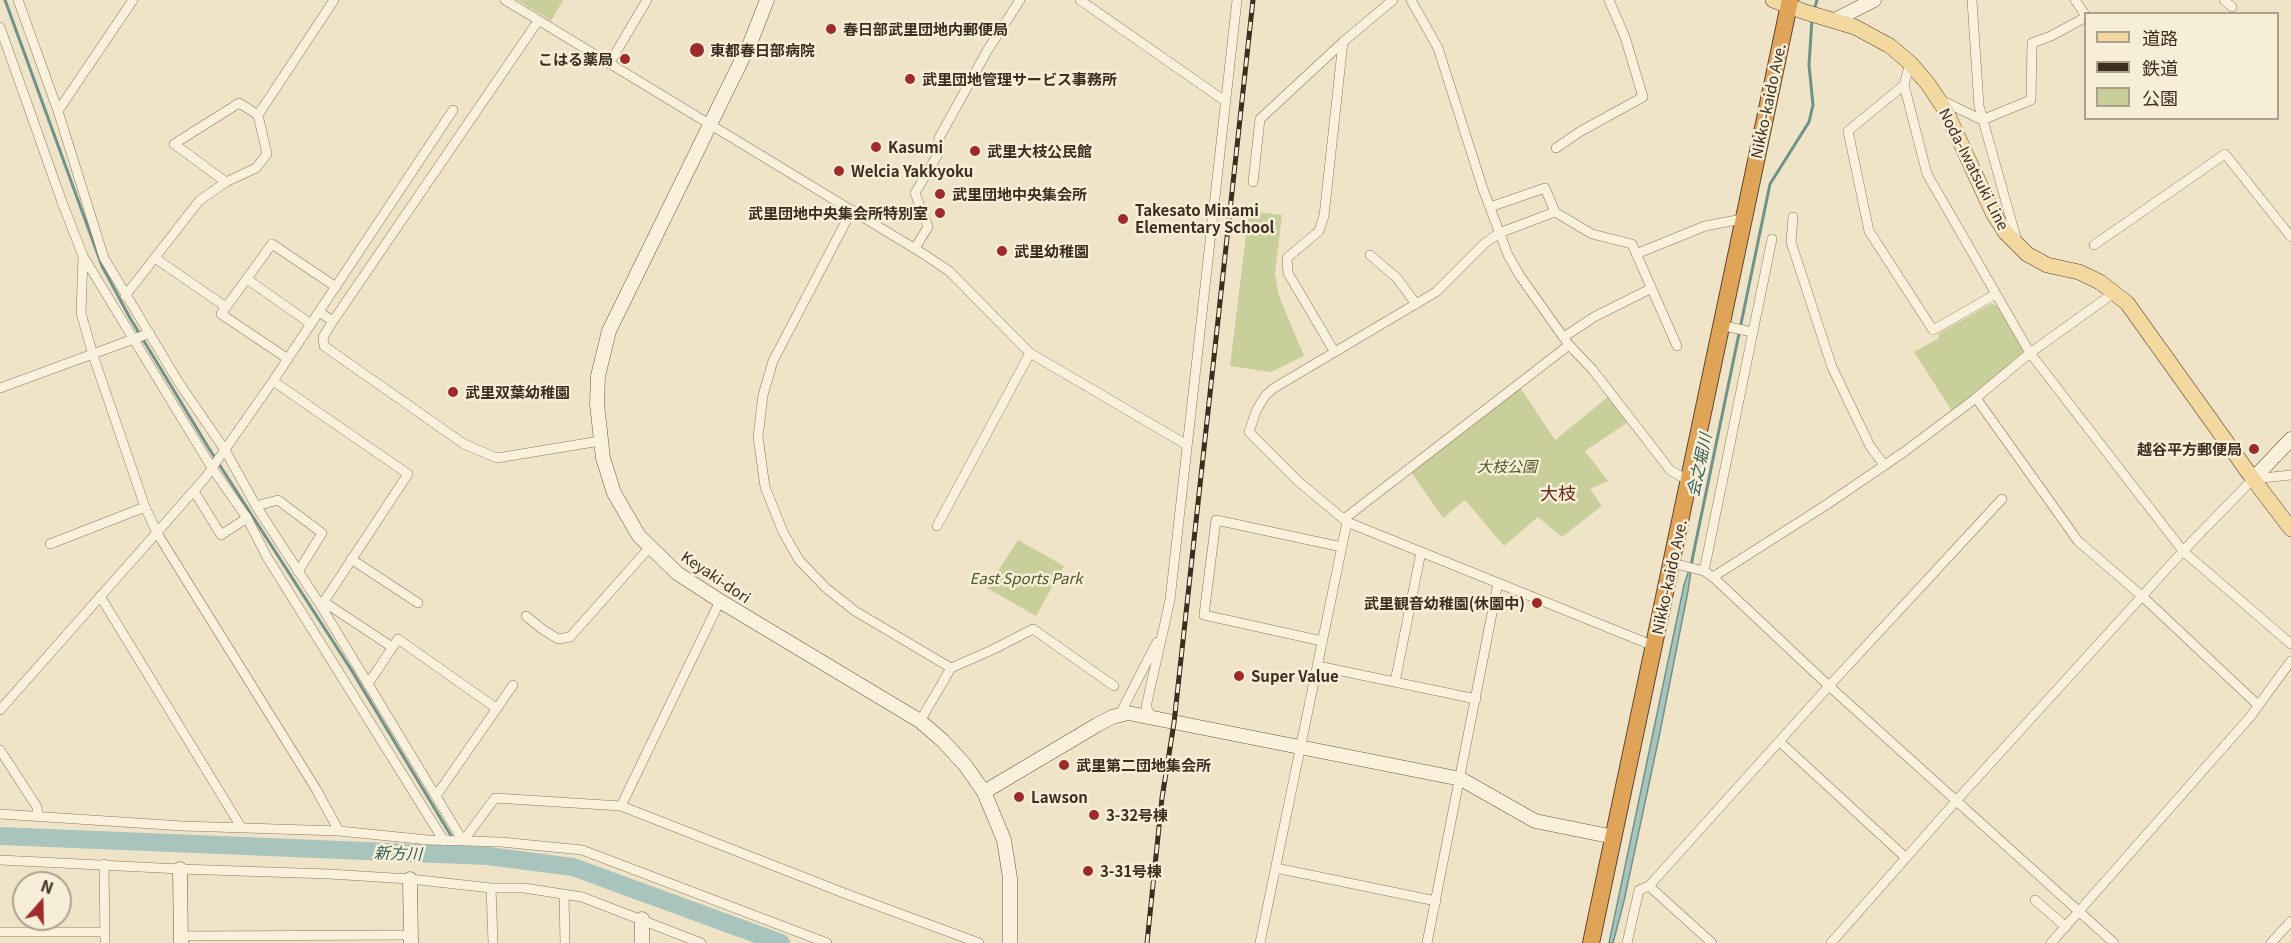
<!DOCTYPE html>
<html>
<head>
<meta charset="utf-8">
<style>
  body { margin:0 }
  #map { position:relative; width:2291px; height:943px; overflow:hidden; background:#f0e4c8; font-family:Georgia,"Noto Sans JP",serif }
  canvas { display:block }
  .legend { position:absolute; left:2084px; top:12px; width:195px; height:108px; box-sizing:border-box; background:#f7eed8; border:2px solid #ada18e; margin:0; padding:8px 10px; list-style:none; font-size:18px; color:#3d2e20 }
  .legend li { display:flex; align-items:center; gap:12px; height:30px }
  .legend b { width:30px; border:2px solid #ada18e }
  .north { position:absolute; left:12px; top:871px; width:60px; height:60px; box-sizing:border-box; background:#f7eed8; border:2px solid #ada18e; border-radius:50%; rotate:20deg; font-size:16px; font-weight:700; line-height:24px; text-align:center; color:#3d2e20 }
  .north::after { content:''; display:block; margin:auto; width:21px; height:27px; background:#9e2a2b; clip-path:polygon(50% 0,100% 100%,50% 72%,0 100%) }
</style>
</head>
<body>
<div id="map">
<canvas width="2291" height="943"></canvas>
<ul class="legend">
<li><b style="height:8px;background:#f3d9a0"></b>道路</li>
<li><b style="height:8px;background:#3d2e20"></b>鉄道</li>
<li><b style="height:16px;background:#c9cf9b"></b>公園</li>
</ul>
<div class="north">N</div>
</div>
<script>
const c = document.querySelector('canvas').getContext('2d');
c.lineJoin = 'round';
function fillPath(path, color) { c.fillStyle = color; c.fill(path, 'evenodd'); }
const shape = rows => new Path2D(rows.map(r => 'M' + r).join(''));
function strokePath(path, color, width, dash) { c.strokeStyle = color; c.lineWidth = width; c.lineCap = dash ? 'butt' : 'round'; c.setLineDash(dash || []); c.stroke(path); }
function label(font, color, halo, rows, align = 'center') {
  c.font = font + ' Georgia,"Noto Sans JP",serif'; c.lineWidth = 5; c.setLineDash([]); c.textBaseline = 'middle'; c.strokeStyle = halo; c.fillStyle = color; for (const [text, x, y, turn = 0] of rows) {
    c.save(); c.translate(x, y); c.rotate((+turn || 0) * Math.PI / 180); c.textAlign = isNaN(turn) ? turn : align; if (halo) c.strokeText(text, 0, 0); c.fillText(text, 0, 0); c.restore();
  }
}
const green = shape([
  [517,0,563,0,551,21],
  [1249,211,1282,215,1275,273,1279,296,1304,356,1271,372,1230,366],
  [1991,304,1997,305,2023,349,2022,356,1952,411,1914,352,1939,338,1938,334],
  [1520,387,1555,440,1609,396,1628,422,1585,451,1608,481,1590,489,1602,506,1562,537,1538,517,1504,546,1465,500,1443,518,1411,472],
  [1018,540,1064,566,1036,616,987,588]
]);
const water = shape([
  [1693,558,1688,591,1659,737,1624,901,1613,943,1609,943,1684,585,1693,558]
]);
const stream = shape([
  [5,0,102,266,130,318,208,447,352,671,453,839],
  [1814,10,1817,0],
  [1691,565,1770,184,1809,122,1813,105,1809,65,1812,19],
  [457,844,467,857]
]);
const river = shape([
  [0,836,488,856,573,867,781,943]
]);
const street = shape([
  [18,0,58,111,104,258,179,383,225,450,256,506,321,606,463,841],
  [505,0,922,253,949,271,1030,353,1187,445],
  [1080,0,1225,101],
  [1411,0,1438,48,1483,189,1508,255,1520,276,1569,345,1592,369,1670,470,1689,481],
  [1972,0,1979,106,2017,241],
  [2075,0,2086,16],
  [2224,0,2232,7],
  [0,27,62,202,83,256,81,313,93,355,145,507,157,533,316,789,339,831],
  [1910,63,1904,85,1927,174,2030,353,2183,551,2291,644],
  [609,64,647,0],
  [1904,85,1848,131,1869,231,1933,330,1996,294],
  [1941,100,1982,120,2031,100,2032,43,2051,36,2086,17],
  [58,111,133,0],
  [258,115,334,0],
  [1556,148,1581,131,1643,97,1625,37,1609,0],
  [1253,182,1260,119,1343,42],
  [1490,207,1545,188,1555,212],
  [852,210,773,361,763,395,758,437,765,487,783,532,799,560,826,588,855,611,951,668],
  [1793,217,1791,242,1832,367,1870,446,1884,465],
  [2094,245,2225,154,2291,237],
  [915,248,928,227,915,193,937,156,939,138,987,51,1020,0],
  [1636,254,1705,226,1742,219],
  [1370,255,1397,278,1416,304],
  [83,256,212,468,247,518,267,557,444,841],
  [155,258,226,307],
  [247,279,311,324],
  [125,296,199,201,226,182,256,168,267,154,258,115,239,103,174,144,226,182],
  [319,312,333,321,323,337,324,346,464,444,497,458,600,441],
  [333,321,538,21],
  [1720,325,1752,332],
  [1564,337,1594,317,1650,289],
  [1334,351,1288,273,1287,258,1319,231,1324,216,1343,42,1393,0],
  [288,359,221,314,272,244,336,287],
  [273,381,408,474,321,606],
  [0,388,150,333],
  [1976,398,2078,541,2143,597,2258,705],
  [194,491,221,535,247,518],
  [256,506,278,500,322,533,298,572],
  [1344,519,1569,345],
  [937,526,1030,353],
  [50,544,145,507],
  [351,559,418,603],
  [1672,563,1704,571,1713,577,1829,686,2114,943],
  [1704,571,1772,239],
  [1713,577,1826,505,1904,452,1976,398,2030,353,2115,292],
  [100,596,241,827],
  [324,602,392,647],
  [526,616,542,629,558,639,570,637,649,548],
  [1322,641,1204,615,1216,520,1342,547],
  [1654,646,1347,522,1299,482,1249,432,1256,411,1265,396,1274,388,1436,292,1485,243,1499,233,1555,212,1592,234,1632,244,1677,346],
  [1318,666,1476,699],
  [1395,682,1421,552],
  [368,684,398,639,496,708],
  [0,710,205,478,273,381,453,110],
  [1120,714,1157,642],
  [1153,719,1146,707,1170,600,1237,0],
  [920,721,951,668,992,650,1033,629,1114,686],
  [1780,742,1905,857],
  [0,750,37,807,38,816],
  [436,796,513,685],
  [621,806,720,601],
  [0,814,183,826,339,831,428,840,501,842,582,850,827,943],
  [463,841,495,798,621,806,849,895,979,943],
  [0,860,180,869,329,874,410,879,491,888,524,888,582,897,701,943],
  [104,864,105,943],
  [1276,868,1436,901],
  [1649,886,1712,943],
  [491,888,493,943],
  [564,895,565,943],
  [2035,900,2066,927],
  [0,932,104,932],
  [181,936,411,935],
  [1260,943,1347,522],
  [1427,943,1498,583],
  [1627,943,1639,890,1649,886,1829,686,2002,499],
  [1831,943,1956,801,2183,551,2253,479,2291,475],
  [2051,943,2250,717,2291,661],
  [2271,943,2291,921]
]);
const secondary = shape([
  [767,0,751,41,609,331,598,376,597,404,603,458,614,493,639,536,677,573,720,601,920,721,943,741,965,765,984,792,1004,840,1010,878,1010,943],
  [1835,20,1874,0],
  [2253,479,2291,439],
  [984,792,1097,725,1112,717,1128,713,1461,779,1535,821,1614,837],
  [180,869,181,943],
  [410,879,411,943],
  [642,919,642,943]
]);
const primary = shape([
  [1773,0,1805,12,1855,27,1890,46,1910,63,1928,84,1946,111,1993,213,2005,232,2027,254,2047,265,2079,272,2100,282,2127,303,2253,479,2291,529]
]);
const highway = shape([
  [1591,943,1790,0]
]);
const rail = shape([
  [1147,943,1162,798,1174,723,1253,0]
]);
const markers = [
  [831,29,6,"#9e2a2b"],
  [697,50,8,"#9e2a2b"],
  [625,59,6,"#9e2a2b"],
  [910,79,6,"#9e2a2b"],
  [876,147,6,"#9e2a2b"],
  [975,151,6,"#9e2a2b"],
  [839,171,6,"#9e2a2b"],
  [940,194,6,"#9e2a2b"],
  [940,213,6,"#9e2a2b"],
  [1123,219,6,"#9e2a2b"],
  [1002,251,6,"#9e2a2b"],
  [453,392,6,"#9e2a2b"],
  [2254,449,6,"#9e2a2b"],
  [1537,603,6,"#9e2a2b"],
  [1239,676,6,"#9e2a2b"],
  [1064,765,6,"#9e2a2b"],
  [1019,797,6,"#9e2a2b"],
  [1094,815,6,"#9e2a2b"],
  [1088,871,6,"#9e2a2b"]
];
const poiNames = [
  ["春日部武里団地内郵便局",843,29],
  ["東都春日部病院",710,50],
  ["こはる薬局",613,59,"right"],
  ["武里団地管理サービス事務所",922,79],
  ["Kasumi",888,147],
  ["武里大枝公民館",987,151],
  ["Welcia Yakkyoku",851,171],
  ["武里団地中央集会所",952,194],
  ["Takesato Minami",1135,210],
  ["Elementary School",1135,227],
  ["武里団地中央集会所特別室",928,213,"right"],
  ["武里幼稚園",1014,251],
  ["武里双葉幼稚園",465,392],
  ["越谷平方郵便局",2242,449,"right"],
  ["武里観音幼稚園(休園中)",1525,603,"right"],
  ["Super Value",1251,676],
  ["武里第二団地集会所",1076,765],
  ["Lawson",1031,797],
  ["3-32号棟",1106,815],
  ["3-31号棟",1100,871]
];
const streetNames = [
  ["Nikko-kaido Ave.",1768,101,-78],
  ["Noda-Iwatsuki Line",1974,169,63],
  ["Keyaki-dori",716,577,34],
  ["Nikko-kaido Ave.",1669,577,-78]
];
const parkNames = [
  ["大枝公園",1507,466],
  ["East Sports Park",1026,578]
];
const waterNames = [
  ["会之堀川",1699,465,-78],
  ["新方川",398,853,2]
];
const quarterNames = [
  ["大枝",1558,493]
];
fillPath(green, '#c9cf9b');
fillPath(water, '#a9c4bc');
strokePath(water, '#6f938a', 1.5);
strokePath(stream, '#6f938a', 3);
strokePath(river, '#a9c4bc', 18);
strokePath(street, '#8d765c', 10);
strokePath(secondary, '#6f573f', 15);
strokePath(primary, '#5b4430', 16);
strokePath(highway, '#5b4430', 18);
strokePath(street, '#faf1dc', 9);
strokePath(secondary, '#faf1dc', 14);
strokePath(primary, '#f3d9a0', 15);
strokePath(highway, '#e0a458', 16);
strokePath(rail, '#3d2e20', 5);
strokePath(rail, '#f7eed8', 3, [9]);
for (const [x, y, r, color] of markers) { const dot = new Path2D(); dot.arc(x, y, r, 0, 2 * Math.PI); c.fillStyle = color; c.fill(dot); strokePath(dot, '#f7eed8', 2); }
label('bold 15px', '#3d2e20', '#f7eed8', poiNames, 'left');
label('15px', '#3d2e20', '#f7eed8', streetNames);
label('italic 15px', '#4d5a26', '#f7eed8', parkNames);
label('italic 16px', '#2f5d5a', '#f7eed8', waterNames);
label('18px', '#6b2e1e', '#f7eed8', quarterNames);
</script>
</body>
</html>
